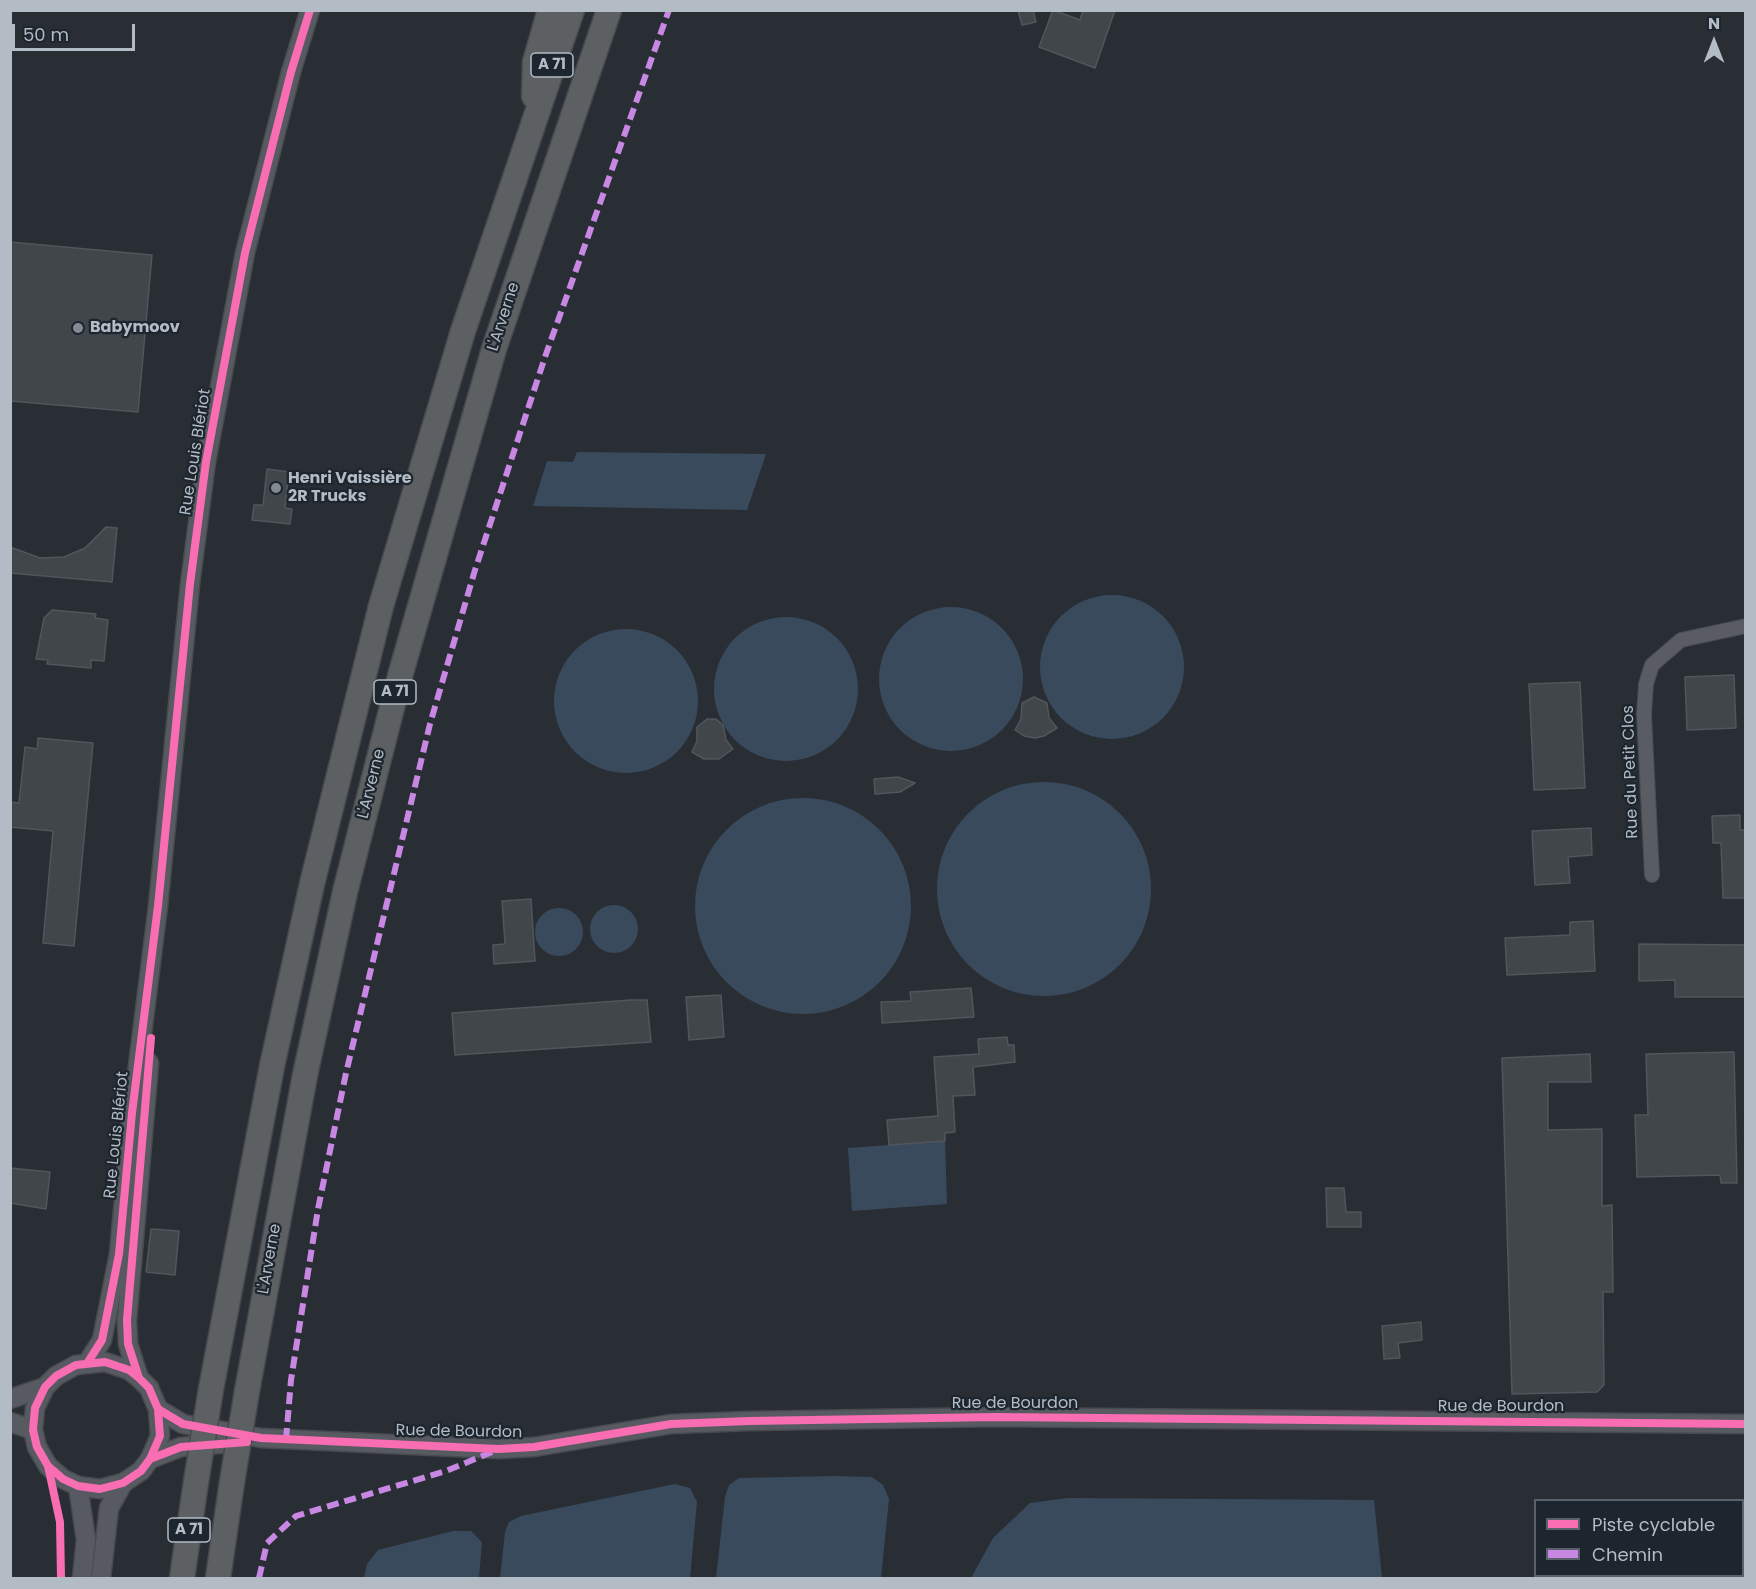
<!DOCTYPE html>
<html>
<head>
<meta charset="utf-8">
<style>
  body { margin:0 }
  #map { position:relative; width:1756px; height:1589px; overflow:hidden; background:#292e34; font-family:Poppins,sans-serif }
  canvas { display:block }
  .frame { position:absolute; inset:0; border:12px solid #b3bbc5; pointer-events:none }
  .legend { position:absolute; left:1534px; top:1499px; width:210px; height:78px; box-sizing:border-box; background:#1d252e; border:2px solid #59616a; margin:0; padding:8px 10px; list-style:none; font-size:18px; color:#b3bbc5 }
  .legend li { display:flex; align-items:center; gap:12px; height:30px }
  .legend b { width:30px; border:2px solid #59616a }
  .north { position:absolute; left:1684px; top:12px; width:60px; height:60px; -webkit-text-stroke:4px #1d252e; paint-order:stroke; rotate:0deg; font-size:16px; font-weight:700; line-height:24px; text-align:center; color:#b3bbc5 }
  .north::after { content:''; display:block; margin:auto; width:21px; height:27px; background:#b3bbc5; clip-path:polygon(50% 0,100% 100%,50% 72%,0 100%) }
  .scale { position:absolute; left:12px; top:24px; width:123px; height:27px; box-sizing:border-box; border:3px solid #b3bbc5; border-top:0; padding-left:8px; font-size:18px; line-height:21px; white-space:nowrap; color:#b3bbc5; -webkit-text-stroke:4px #1d252e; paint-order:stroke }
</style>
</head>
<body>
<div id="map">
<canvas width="1756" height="1589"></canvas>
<div class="frame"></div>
<ul class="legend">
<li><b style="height:8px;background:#f96db3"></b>Piste cyclable</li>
<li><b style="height:8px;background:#c787e3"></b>Chemin</li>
</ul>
<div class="north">N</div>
<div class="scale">50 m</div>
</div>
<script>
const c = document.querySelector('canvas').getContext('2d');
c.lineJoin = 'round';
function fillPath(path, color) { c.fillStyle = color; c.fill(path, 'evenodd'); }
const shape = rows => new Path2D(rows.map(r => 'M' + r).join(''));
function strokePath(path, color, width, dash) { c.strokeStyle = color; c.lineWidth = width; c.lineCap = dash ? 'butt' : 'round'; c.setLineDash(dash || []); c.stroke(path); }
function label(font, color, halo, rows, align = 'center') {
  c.font = font + ' Poppins,sans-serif'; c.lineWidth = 4.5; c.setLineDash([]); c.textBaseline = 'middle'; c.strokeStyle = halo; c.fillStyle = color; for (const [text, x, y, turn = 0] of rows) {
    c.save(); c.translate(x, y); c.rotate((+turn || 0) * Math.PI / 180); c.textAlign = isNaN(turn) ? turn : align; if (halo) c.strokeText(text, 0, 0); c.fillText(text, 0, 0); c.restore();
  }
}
const water = shape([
  [577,452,766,454,747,510,533,506,547,461,573,462],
  '1040 667a72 72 0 1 1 144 0a72 72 0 1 1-144 0Z',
  '879 679a72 72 0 1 1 144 0a72 72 0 1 1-144 0Z',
  '714 689a72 72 0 1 1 144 0a72 72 0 1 1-144 0Z',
  '554 701a72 72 0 1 1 144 0a72 72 0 1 1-144 0Z',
  '937 889a107 107 0 1 1 214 0a107 107 0 1 1-214 0Z',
  '695 906a108 108 0 1 1 216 0a108 108 0 1 1-216 0Z',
  '590 929a24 24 0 1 1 48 0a24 24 0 1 1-48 0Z',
  '535 932a24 24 0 1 1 48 0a24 24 0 1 1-48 0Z',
  [945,1141,947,1204,852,1211,848,1148],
  [835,1476,872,1477,883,1485,889,1499,881,1578,716,1578,725,1497,729,1485,739,1478],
  [675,1484,690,1488,697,1502,690,1578,500,1578,505,1532,509,1522,521,1516],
  [1068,1498,1374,1500,1382,1578,971,1578,993,1538,1030,1503],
  [453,1531,471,1531,482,1542,479,1578,364,1578,367,1564,378,1550]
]);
const building = shape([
  [1018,10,1033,10,1036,22,1022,25,1018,10],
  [1053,10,1080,20,1083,10,1115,10,1095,68,1039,47,1053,10],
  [10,242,152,255,138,412,10,401,10,242],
  [267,469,289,472,285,508,292,509,290,524,252,520,254,505,263,505,267,469],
  [106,527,117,528,112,582,10,573,10,547,40,558,64,557,85,548,106,527],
  [52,610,96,614,95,618,108,620,104,661,91,660,91,668,47,664,48,660,36,659,44,618,52,610],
  [1734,675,1736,728,1687,730,1685,677,1734,675],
  [1580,682,1585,788,1534,790,1529,684,1580,682],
  [1034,697,1047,703,1049,718,1057,728,1044,736,1035,738,1024,736,1015,730,1021,719,1022,703,1034,697],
  [707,719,716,719,723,725,726,740,733,749,719,759,704,759,692,752,697,741,697,727,707,719],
  [38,738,93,743,74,946,43,943,53,831,10,827,10,802,19,803,25,747,37,749,38,738],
  [898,777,915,783,900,792,875,794,874,779,898,777],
  [1740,815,1740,830,1746,830,1746,898,1723,898,1721,843,1713,843,1712,816,1740,815],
  [1591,828,1592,855,1568,857,1570,883,1535,885,1532,831,1591,828],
  [531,899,535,961,494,964,493,945,505,944,502,901,531,899],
  [1593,921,1595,971,1507,975,1505,938,1570,935,1570,922,1593,921],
  [1639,944,1746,945,1746,997,1675,997,1675,980,1639,981,1639,944],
  [971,988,974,1017,882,1023,881,1002,911,1001,910,992,971,988],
  [721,995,724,1037,689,1040,686,997,721,995],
  [631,1000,647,1000,651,1042,455,1055,452,1013,631,1000],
  [1007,1037,1008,1045,1014,1045,1015,1062,973,1067,975,1095,953,1096,955,1132,945,1133,945,1141,889,1145,887,1120,938,1116,934,1057,979,1054,978,1039,1007,1037],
  [1734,1052,1737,1183,1721,1183,1720,1175,1637,1177,1635,1115,1648,1115,1646,1054,1734,1052],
  [1590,1054,1591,1082,1548,1082,1548,1130,1602,1129,1602,1206,1612,1205,1613,1292,1603,1292,1604,1385,1597,1392,1512,1394,1502,1058,1590,1054],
  [10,1168,50,1172,46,1209,10,1203,10,1168],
  [1326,1188,1344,1188,1346,1212,1361,1212,1361,1227,1327,1227,1326,1188],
  [151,1229,179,1231,175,1275,146,1272,151,1229],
  [1421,1322,1422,1340,1398,1343,1400,1358,1384,1359,1382,1326,1421,1322]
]);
const street = shape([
  [1652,875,1644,714,1646,684,1652,665,1681,640,1746,626]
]);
const secondary = shape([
  [88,1362,102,1340,119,1254,132,1113,158,906,190,584,206,462,245,253,291,72,310,10],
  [139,1378,129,1370,105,1362,76,1365,56,1376,45,1387,35,1408,33,1430,37,1447,48,1466,63,1479,78,1486,100,1489,123,1483,141,1471,150,1459,160,1436,158,1409,149,1388,139,1378,128,1344,127,1320,149,1063],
  [10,1399,45,1387],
  [158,1409,183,1424,261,1438,498,1449,534,1447,671,1424,749,1421,995,1417,1746,1424],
  [10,1422,33,1430],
  [150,1459,181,1447,242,1442],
  [78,1486,86,1540,82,1578],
  [101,1578,109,1508,123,1483]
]);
const highway = shape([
  [534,96,535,62,550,10],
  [211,1389,272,1066,312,884,381,606,463,331,572,10],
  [247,1391,305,1075,345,892,400,676,494,349,609,10],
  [182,1578,196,1482],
  [218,1578,232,1482]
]);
const highwayBridge = shape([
  [196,1482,211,1389],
  [232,1482,247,1391]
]);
const quiet = shape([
  [286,1440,291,1380,318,1209,346,1073,430,724,475,570,545,357,669,10],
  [259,1578,267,1543,296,1516,446,1471,492,1452]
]);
const cycleway = shape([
  [88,1362,102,1340,119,1254,132,1113,158,906,190,584,206,462,245,253,291,72,310,10],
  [139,1378,129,1370,105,1362,76,1365,56,1376,45,1387,35,1408,33,1430,37,1447,48,1466,63,1479,78,1486,100,1489,123,1483,141,1471,150,1459,160,1436,158,1409,149,1388,139,1378,128,1344,127,1320,151,1038],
  [158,1409,183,1424,261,1438,498,1449,534,1447,671,1424,749,1421,995,1417,1746,1424],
  [150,1459,181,1447,247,1442],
  [48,1466,60,1522,61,1578]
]);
const markers = [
  [78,328,6,"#838a92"],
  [276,488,6,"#838a92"]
];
const shields = [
  [552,65,42],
  [395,692,42],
  [189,1530,42]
];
const shieldNames = [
  ["A 71",552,65],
  ["A 71",395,692],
  ["A 71",189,1530]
];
const streetNames = [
  ["L'Arverne",504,317,-72],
  ["Rue Louis Blériot",196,452,-81],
  ["Rue du Petit Clos",1631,772,-92],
  ["L'Arverne",372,784,-76],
  ["Rue Louis Blériot",117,1135,-84],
  ["L'Arverne",270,1259,-80],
  ["Rue de Bourdon",1015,1404],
  ["Rue de Bourdon",1501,1407],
  ["Rue de Bourdon",459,1432,1]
];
const poiNames = [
  ["Babymoov",90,328],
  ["Henri Vaissière",288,479],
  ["2R Trucks",288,497]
];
fillPath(water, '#394a5d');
fillPath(building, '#41464b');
strokePath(building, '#51565b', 1.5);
strokePath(street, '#474a4f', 16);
strokePath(secondary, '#474a4f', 21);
strokePath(highway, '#464a4f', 27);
strokePath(street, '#595d63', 14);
strokePath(secondary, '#575b61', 18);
strokePath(highway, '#5d6063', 24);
strokePath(highwayBridge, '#464a4f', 27, []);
strokePath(highwayBridge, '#5d6063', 24);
strokePath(quiet, '#c787e3', 6, [12, 6]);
strokePath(cycleway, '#f96db3', 8);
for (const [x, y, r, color] of markers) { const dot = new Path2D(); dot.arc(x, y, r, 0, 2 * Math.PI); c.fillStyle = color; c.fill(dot); strokePath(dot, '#1d252e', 2); }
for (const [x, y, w] of shields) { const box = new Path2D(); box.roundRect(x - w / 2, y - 12, w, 24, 4.5); c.fillStyle = '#1d252e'; c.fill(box); strokePath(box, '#b3bbc5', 1.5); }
label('bold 15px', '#b3bbc5', null, shieldNames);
label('16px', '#b3bbc5', '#1d252e', streetNames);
label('bold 16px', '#b3bbc5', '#1d252e', poiNames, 'left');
</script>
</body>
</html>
